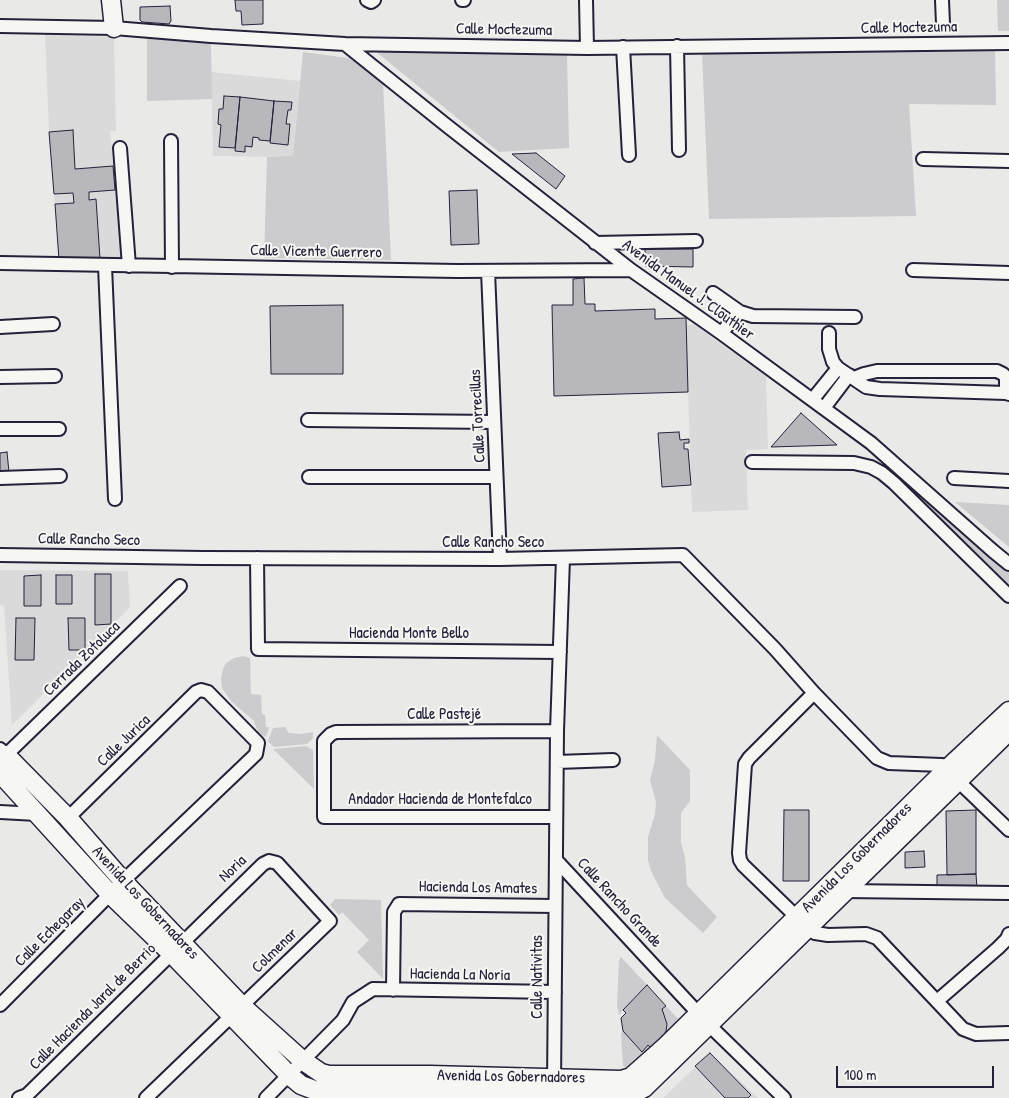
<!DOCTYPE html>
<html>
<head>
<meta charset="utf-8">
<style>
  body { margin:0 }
  #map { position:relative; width:1009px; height:1098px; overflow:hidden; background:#e9e9e7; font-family:"Patrick Hand",sans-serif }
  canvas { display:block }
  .scale { position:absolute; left:836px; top:1066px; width:158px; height:22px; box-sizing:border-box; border:2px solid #22223b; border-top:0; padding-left:6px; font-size:15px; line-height:18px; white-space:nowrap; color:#22223b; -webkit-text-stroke:4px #f6f6f2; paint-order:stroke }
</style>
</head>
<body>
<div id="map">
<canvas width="1009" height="1098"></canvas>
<div class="scale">100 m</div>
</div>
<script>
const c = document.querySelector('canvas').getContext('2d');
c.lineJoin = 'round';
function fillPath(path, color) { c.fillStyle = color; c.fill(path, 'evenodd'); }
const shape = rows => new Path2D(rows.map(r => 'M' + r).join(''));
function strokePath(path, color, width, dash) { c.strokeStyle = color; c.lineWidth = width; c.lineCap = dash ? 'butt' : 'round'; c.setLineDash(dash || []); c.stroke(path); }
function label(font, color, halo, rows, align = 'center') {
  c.font = font + ' "Patrick Hand",sans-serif'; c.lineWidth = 4; c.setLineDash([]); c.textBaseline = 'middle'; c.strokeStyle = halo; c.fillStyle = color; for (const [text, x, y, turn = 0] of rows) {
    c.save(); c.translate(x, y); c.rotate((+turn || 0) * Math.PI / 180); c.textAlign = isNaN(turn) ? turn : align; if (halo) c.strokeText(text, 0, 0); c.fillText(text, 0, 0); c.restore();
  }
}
const built = shape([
  [45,35,114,37,116,131,110,131,122,259,59,260,49,132],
  [211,72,300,81,293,157,213,156],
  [686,325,695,325,766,376,768,449,746,450,748,510,692,512],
  [0,570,128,571,130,607,12,725,4,606,0,605],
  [710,1053,758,1098,663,1098]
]);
const green = shape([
  [997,0,1009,0,1009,31,998,31],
  [147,38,211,43,212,99,147,101],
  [995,50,996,105,909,104,916,216,709,219,702,52],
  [375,51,567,53,569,148,499,152],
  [303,52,348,58,359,64,383,82,391,260,264,258,267,157,293,156],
  [870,450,1009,572,1009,593,868,451],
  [955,502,1009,505,1009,547],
  [243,656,250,658,251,694,261,695,262,714,265,715,266,727,269,727,268,732,265,737,259,733,253,720,231,701,222,688,221,679,223,669,226,663,234,658],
  [285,727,289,733,301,734,313,732,313,738,307,744,274,747,268,741,273,728],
  [657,735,690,770,690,801,681,813,681,843,685,857,687,885,717,917,703,933,665,898,651,871,648,860,648,837,655,814,656,802,650,780,655,760],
  [306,746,313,750,314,789,273,749],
  [335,899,381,900,383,979,357,952,369,940,342,912,339,915,330,905],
  [621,957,647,985,619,1015,617,1006,619,960],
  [666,1006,682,1023,663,1038,667,1024,662,1009],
  [623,1031,642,1051,648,1045,651,1048,657,1041,660,1044,629,1072,623,1065,621,1033]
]);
const building = shape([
  [235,0,263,0,263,24,242,25,241,11,236,11,235,0],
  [170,6,171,21,169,24,142,22,140,20,140,7,170,6],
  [224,96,240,97,235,148,219,147,221,125,218,124,219,109,223,109,224,96],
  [240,97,274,101,270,141,259,140,259,138,253,137,252,147,245,146,245,152,235,151,240,97],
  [274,101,292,102,291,110,288,110,286,124,290,124,288,145,270,143,274,101],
  [73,130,75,169,113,166,115,190,89,192,89,200,96,199,100,259,59,260,55,204,74,203,73,193,54,194,49,132,73,130],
  [536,153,565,176,556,189,512,154,536,153],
  [477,190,479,244,451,245,449,191,477,190],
  [645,249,693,249,693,267,645,266,645,249],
  [584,278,585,304,595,304,595,311,655,309,655,319,686,318,688,392,554,396,552,305,573,305,573,279,584,278],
  [343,305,343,374,271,374,270,306,343,305],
  [801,413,837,445,771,447,801,413],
  [679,432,680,440,689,439,689,443,684,443,684,449,688,449,691,485,662,487,658,433,679,432],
  [7,452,9,472,0,472,0,453,7,452],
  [95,574,111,574,111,624,95,625,95,574],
  [41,575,41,606,24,606,24,576,41,575],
  [56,575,72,575,72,604,56,604,56,575],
  [16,618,35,618,34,660,15,660,16,618],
  [68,618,85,618,85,650,69,650,68,618],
  [784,810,809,810,809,881,783,881,784,810],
  [976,810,976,874,947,875,946,811,976,810],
  [924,851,925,867,905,868,905,852,924,851],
  [976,874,977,888,937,888,937,875,976,874],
  [647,985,666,1006,662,1009,667,1024,666,1031,660,1044,657,1041,651,1048,648,1045,642,1052,623,1031,621,1018,626,1013,623,1010,647,985],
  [710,1053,751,1095,748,1098,725,1098,695,1066,710,1053]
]);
const street = shape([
  [367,0,371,2,374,0],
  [462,0,464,0],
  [586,0,587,48],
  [942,0,943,24],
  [0,26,114,28,211,36,345,44,587,48,1009,43],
  [345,44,446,125,631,270,721,333,871,443,993,551,1009,564],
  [677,46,679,150],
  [623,47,629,155],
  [171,141,172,267],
  [120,148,129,266],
  [923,159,1009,161],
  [595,243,696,241],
  [0,263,457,271,631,270],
  [105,266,115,499],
  [913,270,1009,273],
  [488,271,500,559],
  [713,293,740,312,753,316,855,317],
  [0,327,53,324],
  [721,333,740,312],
  [829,333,829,349,833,362,838,368,866,387,880,389,1006,393],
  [0,377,55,376],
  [854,378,864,374,877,371,997,371,1003,374,1006,377,1006,393,1009,394],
  [813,399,838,368],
  [824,408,849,375],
  [308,420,494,422],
  [0,429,59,429],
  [752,462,854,463,871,467,882,473,894,483,1009,596],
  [309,477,496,477],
  [0,478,60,476],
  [954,478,1009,481],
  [0,555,203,558,500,559,683,555,775,649,814,693,877,758,889,763,942,765,948,768,958,781,1009,830],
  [257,558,258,649,560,652],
  [814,693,749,758,745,764,739,853,740,860,743,865,808,928,815,933,828,935,866,934,877,938,963,1029,976,1034,1009,1033],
  [0,749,6,755,180,586],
  [557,762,613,760],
  [0,812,37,814],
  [556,817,324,817,324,741,331,734,336,732,557,731],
  [556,860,709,1025,784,1098],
  [845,891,1009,893],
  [393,990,394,912,399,904,555,906],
  [937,1001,998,948,1007,939,1009,934],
  [0,1005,123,881,256,754,258,743,208,692,201,690,196,692,68,818],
  [554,1086,557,731,563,558],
  [19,1098,27,1095,263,864,269,861,277,863,330,921,146,1098],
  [266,1098,343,1020,353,1002,373,989,555,992]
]);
const secondary = shape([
  [111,0,114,28],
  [0,760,6,755,68,818,123,881,242,1006,302,1060,321,1073,329,1075,430,1075,621,1080,631,1077,666,1046,948,768,1009,711],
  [0,773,110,894,171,953,289,1075,301,1085,314,1090,326,1091,415,1091,493,1093,625,1094,636,1092,644,1088,1009,731]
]);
const streetNames = [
  ["Calle Moctezuma",909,28,-1],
  ["Calle Moctezuma",504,30,1],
  ["Calle Vicente Guerrero",316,252,1],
  ["Avenida Manuel J. Clouthier",688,290,36],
  ["Calle Torrecillas",478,416,-93],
  ["Calle Rancho Seco",89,540,1],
  ["Calle Rancho Seco",493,543],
  ["Hacienda Monte Bello",409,634],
  ["Cerrada Zotoluca",82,659,-44],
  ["Calle Pastejé",444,715],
  ["Calle Jurica",124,741,-44],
  ["Andador Hacienda de Montefalco",440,800],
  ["Avenida Los Gobernadores",857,858,-45],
  ["Noria",233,869,-44],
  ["Hacienda Los Amates",478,888,1],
  ["Avenida Los Gobernadores",145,903,47],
  ["Calle Rancho Grande",619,903,47],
  ["Calle Echegaray",50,932,-45],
  ["Colmenar",275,951,-44],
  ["Hacienda La Noria",460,975,1],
  ["Calle Nativitas",538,977,-90],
  ["Calle Hacienda Jaral de Berrio",93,1007,-45],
  ["Avenida Los Gobernadores",511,1077,1]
];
fillPath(built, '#dadada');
fillPath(green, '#ccccce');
fillPath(building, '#b8b8bc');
strokePath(building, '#22223b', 1);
strokePath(street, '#22223b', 16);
strokePath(secondary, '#22223b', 21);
strokePath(street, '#f6f6f2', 12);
strokePath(secondary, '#f6f6f2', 18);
label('16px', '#22223b', '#f6f6f2', streetNames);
</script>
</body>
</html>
